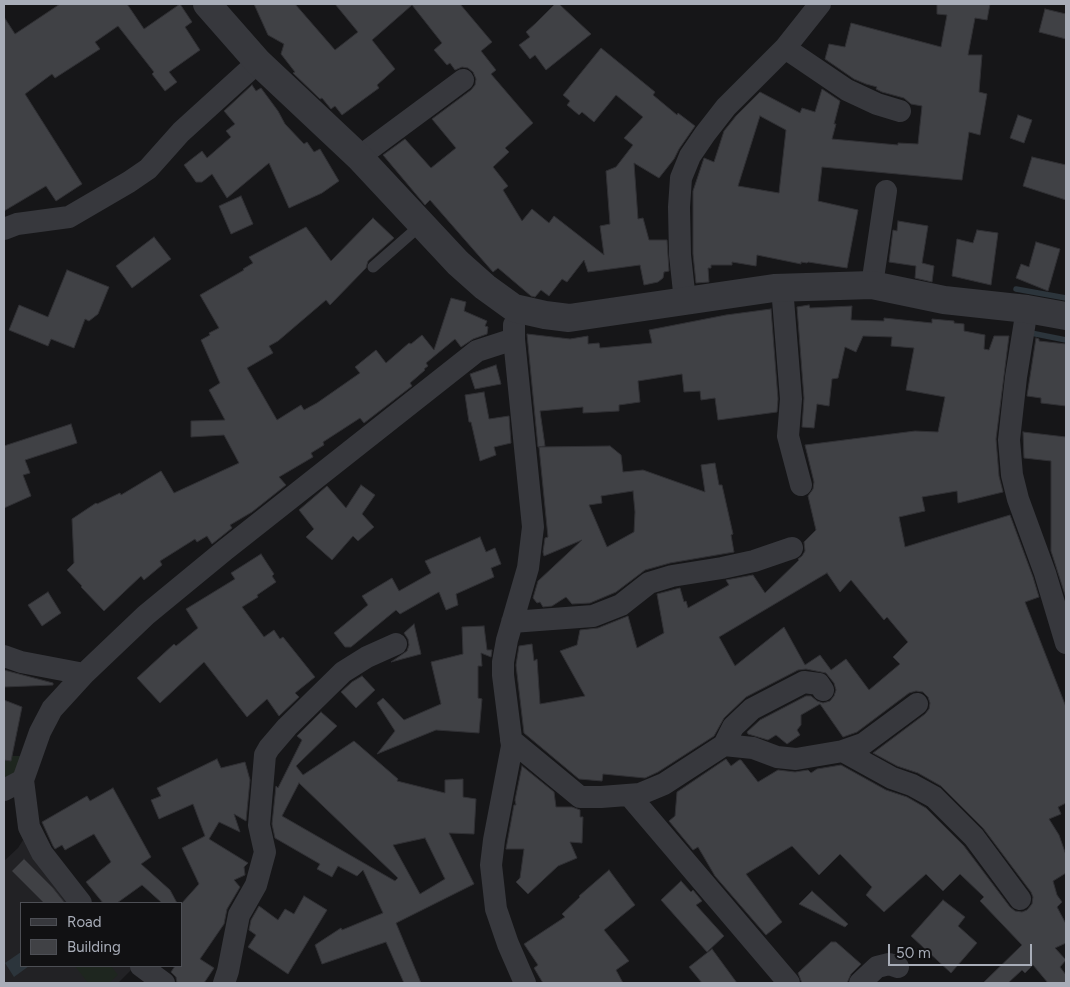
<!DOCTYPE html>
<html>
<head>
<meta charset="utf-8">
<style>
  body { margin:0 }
  #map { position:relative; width:1070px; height:987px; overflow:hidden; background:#161618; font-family:Figtree,sans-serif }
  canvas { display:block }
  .frame { position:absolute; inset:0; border:5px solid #a8adb8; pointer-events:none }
  .legend { position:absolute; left:20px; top:902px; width:162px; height:65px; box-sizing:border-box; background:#111113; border:1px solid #4d4f55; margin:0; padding:6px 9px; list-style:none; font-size:15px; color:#a8adb8 }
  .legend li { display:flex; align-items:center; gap:10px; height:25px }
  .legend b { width:25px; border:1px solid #4d4f55 }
  .scale { position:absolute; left:888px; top:944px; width:144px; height:22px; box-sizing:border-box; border:2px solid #a8adb8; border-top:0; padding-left:6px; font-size:15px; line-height:18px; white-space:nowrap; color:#a8adb8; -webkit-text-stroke:4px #111113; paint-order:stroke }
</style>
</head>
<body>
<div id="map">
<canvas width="1070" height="987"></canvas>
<div class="frame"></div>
<ul class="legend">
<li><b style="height:6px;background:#37383d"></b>Road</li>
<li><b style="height:14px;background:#404145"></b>Building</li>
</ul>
<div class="scale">50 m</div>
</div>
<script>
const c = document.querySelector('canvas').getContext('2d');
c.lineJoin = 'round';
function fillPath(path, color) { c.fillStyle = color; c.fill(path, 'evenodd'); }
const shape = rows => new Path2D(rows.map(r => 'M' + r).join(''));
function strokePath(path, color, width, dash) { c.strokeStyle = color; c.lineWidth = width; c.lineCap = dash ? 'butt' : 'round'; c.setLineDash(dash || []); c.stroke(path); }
const built = shape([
  [23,840,74,903,21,903,21,966,134,967,118,983,4,983,4,861,18,848]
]);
const green = shape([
  [6,756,25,756,37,760,4,783,4,757],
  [75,966,111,966,118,975,109,983,88,983]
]);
const water = shape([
  [21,952,21,966,29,966,14,977,5,963]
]);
const stream = shape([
  [1016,289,1066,298],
  [1031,333,1066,340]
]);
const building = shape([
  [60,4,127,4,144,29,180,4,192,22,185,27,200,50,169,72,177,82,165,91,152,74,154,72,118,26,95,42,100,49,55,78,52,74,25,94,82,184,56,201,46,186,4,211,4,17,15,34,60,4],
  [254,4,295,4,335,50,358,32,335,4,460,4,492,42,481,51,496,70,491,74,533,123,505,148,509,152,493,167,508,186,503,190,522,221,532,209,549,223,554,216,604,255,600,226,610,224,606,171,616,167,633,145,624,138,643,117,616,95,594,122,582,112,579,115,567,105,570,101,563,95,601,48,655,92,653,95,677,115,678,113,695,126,679,149,674,159,659,178,634,163,638,219,643,218,649,240,667,240,669,271,664,272,663,278,658,282,644,285,640,265,588,272,584,260,567,282,562,279,549,296,541,290,535,297,531,296,498,268,493,272,430,200,425,205,383,155,405,139,431,168,456,148,432,119,471,90,475,85,476,79,473,72,468,68,462,67,455,70,450,63,447,65,434,50,442,43,412,5,372,40,395,69,377,85,379,88,342,115,335,106,331,109,322,98,320,99,293,73,295,72,281,54,284,44,268,35,254,4],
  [555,4,559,4,591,34,546,70,535,55,530,59,519,45,530,37,526,32,536,23,555,4],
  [937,4,990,4,987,20,975,18,968,55,982,55,979,92,987,94,980,135,969,132,962,180,822,167,818,201,858,210,847,268,808,262,807,263,801,262,801,264,757,255,756,266,732,262,732,265,711,265,711,268,708,268,709,282,696,283,693,254,693,191,704,158,714,162,724,131,736,116,760,92,800,113,802,108,815,112,822,89,840,101,834,124,836,124,832,139,898,145,898,143,918,144,922,106,911,104,904,98,882,92,876,89,877,87,866,84,854,79,825,59,829,44,845,47,851,23,941,47,947,15,937,14,937,4],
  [760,116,786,130,779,193,738,186,760,116],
  [1045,9,1066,14,1066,39,1039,32,1045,9],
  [252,85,256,91,261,88,278,111,285,124,304,144,307,142,314,152,320,149,339,181,322,193,289,208,269,163,227,198,212,174,202,182,196,182,184,165,202,151,207,158,231,137,226,131,235,124,224,111,252,85],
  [1018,115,1032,120,1024,143,1010,138,1018,115],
  [1032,157,1066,165,1066,200,1023,186,1032,157],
  [241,196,253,224,231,234,219,206,241,196],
  [373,218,394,238,368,261,366,268,330,305,326,300,278,341,269,346,273,353,247,368,277,420,301,405,304,410,317,403,360,373,355,367,376,350,386,363,409,343,411,344,422,335,434,350,451,298,466,302,464,311,487,321,485,326,488,327,487,334,473,339,461,347,455,339,426,363,428,366,424,369,425,370,410,383,412,386,364,423,360,418,323,442,324,445,311,453,313,457,279,477,286,485,252,512,230,525,232,528,212,544,207,536,197,542,195,539,160,561,162,565,144,580,141,576,104,611,81,587,82,586,67,570,74,563,72,519,96,503,97,504,120,493,121,495,161,471,174,493,239,463,224,435,191,437,191,421,225,420,209,390,220,383,201,340,210,335,209,333,219,328,200,295,244,270,243,269,253,263,249,257,306,227,331,261,373,218],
  [898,221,928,226,922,263,934,266,932,282,915,278,916,266,889,262,893,230,897,231,898,221],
  [977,230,998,233,991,285,952,276,957,239,973,243,977,230],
  [154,237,171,259,132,288,116,266,154,237],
  [1036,242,1060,249,1048,291,1016,278,1021,264,1029,267,1036,242],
  [67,270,109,287,98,314,89,321,85,319,74,348,51,339,48,346,9,330,19,305,48,317,67,270],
  [809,305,810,308,852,306,851,320,884,321,884,318,932,323,932,319,954,321,954,323,964,324,964,331,985,335,984,349,989,350,994,336,1009,336,996,439,999,476,1003,492,958,503,957,491,922,497,925,511,899,517,905,547,1010,515,1033,577,1039,597,1025,602,1066,707,1066,803,1058,807,1061,814,1049,819,1059,835,1066,855,1066,873,1053,881,1057,895,1062,902,1057,907,1066,924,1066,943,1055,948,1066,960,1060,967,1066,975,1066,983,1048,983,1033,965,1025,973,1022,970,1008,983,983,983,1022,945,980,901,984,897,960,874,943,891,926,874,884,912,866,895,872,887,840,854,819,875,792,846,746,874,782,922,766,935,715,876,698,847,693,850,669,821,675,816,677,792,726,759,731,766,739,760,741,760,758,782,778,770,795,772,808,770,811,773,817,769,841,765,886,790,907,797,926,808,964,846,1010,907,1015,911,1022,912,1027,910,1032,904,1033,897,1031,892,983,828,941,786,918,773,897,766,873,753,925,714,929,709,930,703,928,697,923,692,916,691,909,693,857,732,843,737,820,704,801,715,801,725,797,730,800,735,787,744,776,735,768,740,748,734,747,732,760,720,806,696,811,696,817,701,823,703,830,701,834,696,836,690,834,683,826,673,806,669,798,670,746,697,724,718,714,736,658,772,645,778,603,774,602,781,579,779,524,733,516,665,519,646,532,644,534,661,537,659,540,704,585,696,560,651,577,645,580,630,598,628,628,616,637,648,664,633,657,594,680,588,684,602,686,601,688,608,729,585,726,580,753,575,765,593,799,560,798,559,802,556,805,551,804,542,816,530,808,496,813,489,814,482,805,445,915,431,938,432,945,397,906,390,914,348,891,346,892,337,863,336,856,352,845,347,838,378,832,379,829,406,817,404,814,428,802,427,804,398,797,307,809,305],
  [827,573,840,592,851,580,884,620,887,617,908,642,893,657,900,664,869,690,846,659,831,670,820,655,805,665,784,627,735,666,719,637,827,573],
  [771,309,778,399,777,412,718,420,715,398,701,400,700,391,684,392,682,374,638,381,640,402,619,405,619,411,583,413,583,407,540,411,545,446,538,447,527,334,570,339,588,336,588,344,599,343,600,348,652,343,649,330,726,315,771,309],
  [1036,338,1039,339,1039,341,1066,344,1066,406,1041,403,1041,398,1027,396,1036,338],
  [496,365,501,384,475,389,470,374,496,365],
  [484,392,489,419,509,416,511,443,494,447,496,455,480,461,471,422,469,422,465,395,484,392],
  [71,424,77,443,25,460,30,473,23,475,31,496,4,508,4,446,71,424],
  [1023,432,1066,437,1066,598,1051,551,1051,461,1024,458,1023,432],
  [610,446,621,455,623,472,643,470,705,492,701,465,715,463,719,485,722,485,733,534,731,535,734,552,670,563,645,570,616,592,590,603,572,604,566,597,552,606,543,607,540,602,537,603,533,598,538,581,582,540,544,556,543,552,545,538,548,537,539,447,610,446],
  [633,491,635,512,634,532,607,547,589,505,602,503,601,496,633,491],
  [361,485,375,495,362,514,374,527,358,541,353,536,332,560,306,537,314,529,299,510,327,486,346,508,361,485],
  [480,537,486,552,495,548,501,564,491,568,494,577,456,594,458,605,446,610,439,592,400,614,396,610,351,647,345,647,334,633,368,605,362,596,392,578,399,591,431,573,425,561,480,537],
  [261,554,274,574,272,576,276,582,257,595,258,597,242,607,264,637,274,630,280,639,283,637,315,677,295,693,299,697,279,716,267,699,247,717,204,662,160,703,137,678,174,644,176,646,198,628,186,609,235,579,231,573,261,554],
  [48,592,61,613,42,626,28,605,48,592],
  [414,624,421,654,391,662,407,651,409,645,408,639,404,633,414,624],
  [484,626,487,650,492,650,491,657,481,653,482,666,478,666,478,698,482,699,479,733,436,730,377,754,395,731,377,703,383,698,404,720,441,704,431,662,463,654,462,627,484,626],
  [4,670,53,683,53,685,4,687,4,670],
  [362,676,375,690,356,708,341,692,352,682,362,676],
  [4,700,22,707,11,761,4,760,4,700],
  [321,712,337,726,296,766,303,775,354,741,398,779,397,781,445,793,445,780,463,779,463,797,476,799,474,834,449,833,474,884,396,923,421,983,404,983,386,942,322,964,315,945,341,928,342,930,383,913,363,870,357,876,338,866,332,877,317,869,320,864,275,838,272,824,276,786,278,788,302,740,297,736,321,712],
  [299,783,398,878,395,881,282,816,299,783],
  [425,838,445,879,420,894,393,845,425,838],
  [217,759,221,768,245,762,250,780,246,821,234,814,240,832,219,822,209,839,248,863,244,867,245,875,234,880,240,887,227,909,224,924,200,959,214,968,204,983,177,983,176,977,171,972,175,966,181,966,181,904,199,884,182,848,205,836,193,804,159,819,151,800,161,796,157,788,217,759],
  [522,766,554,792,556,807,572,807,580,810,580,817,583,817,582,843,570,842,577,858,558,866,528,894,516,882,520,878,524,849,506,849,514,805,516,805,515,800,522,766],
  [113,788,151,857,141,864,170,890,177,903,162,903,142,885,117,903,103,903,86,882,111,862,94,834,65,850,62,845,55,849,53,846,42,822,87,796,90,801,113,788],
  [24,859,53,888,65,903,44,903,12,871,24,859],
  [609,870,635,905,604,930,629,961,616,970,623,983,543,983,534,968,538,965,524,944,565,917,562,914,580,897,579,896,609,870],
  [681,881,691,892,693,890,702,901,696,905,724,936,707,952,661,900,681,881],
  [812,891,848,924,845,927,799,904,812,891],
  [304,896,327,910,288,974,248,947,256,935,249,930,251,920,259,906,278,920,285,909,294,914,304,896],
  [943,900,965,917,958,926,977,943,951,973,911,936,943,900],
  [831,942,836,942,861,964,851,974,847,983,802,983,798,973,831,942],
  [712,949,737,983,702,983,689,967,712,949]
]);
const service = shape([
  [373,267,422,224]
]);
const minor = shape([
  [785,48,847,90,877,104,900,111],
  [359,157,463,80],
  [4,229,17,224,69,217,129,182,148,169,181,132,258,62],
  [872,285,886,191],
  [782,287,791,399,788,436,801,485],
  [685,301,680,255,679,207,681,178,690,156,705,134,726,107,785,48,820,4],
  [1027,309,1016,377,1009,440,1012,475,1018,499,1045,573,1066,643],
  [514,325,514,339,533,527,528,568,507,640,503,662,503,675,512,746,494,840,491,865,496,909,508,944,525,983],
  [512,622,593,616,621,605,649,583,672,576,722,568,754,561,792,548],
  [4,656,21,662,84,674],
  [511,740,580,797,601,797,640,794,664,784,724,745,753,748,777,757,796,759,843,751,892,778,912,785,934,797,974,837,1020,899],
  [724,745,733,727,752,709,804,682,819,684,823,690],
  [843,751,863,744,917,704],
  [4,790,23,780],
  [629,795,789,983],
  [81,903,42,853,29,827,23,780,40,732,52,709,84,674,146,615,225,550,477,351,514,339],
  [141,966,164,983],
  [224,983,228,971,239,915,256,885,265,852,259,825,265,755,269,748,287,727,343,672,367,657,396,644],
  [860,983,877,967,889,964,898,967]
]);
const tertiary = shape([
  [207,4,258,62,359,157,458,263,485,287,514,308,545,315,569,318,774,288,872,285,944,300,1027,309,1066,316]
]);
fillPath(built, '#222225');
fillPath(green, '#1e261f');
fillPath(water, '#2c353c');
strokePath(stream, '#2c353c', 5.5);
fillPath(building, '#404145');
strokePath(building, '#303034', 1);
strokePath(service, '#37383d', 11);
strokePath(minor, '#37383d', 22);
strokePath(tertiary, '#37383d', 28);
</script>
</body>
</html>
